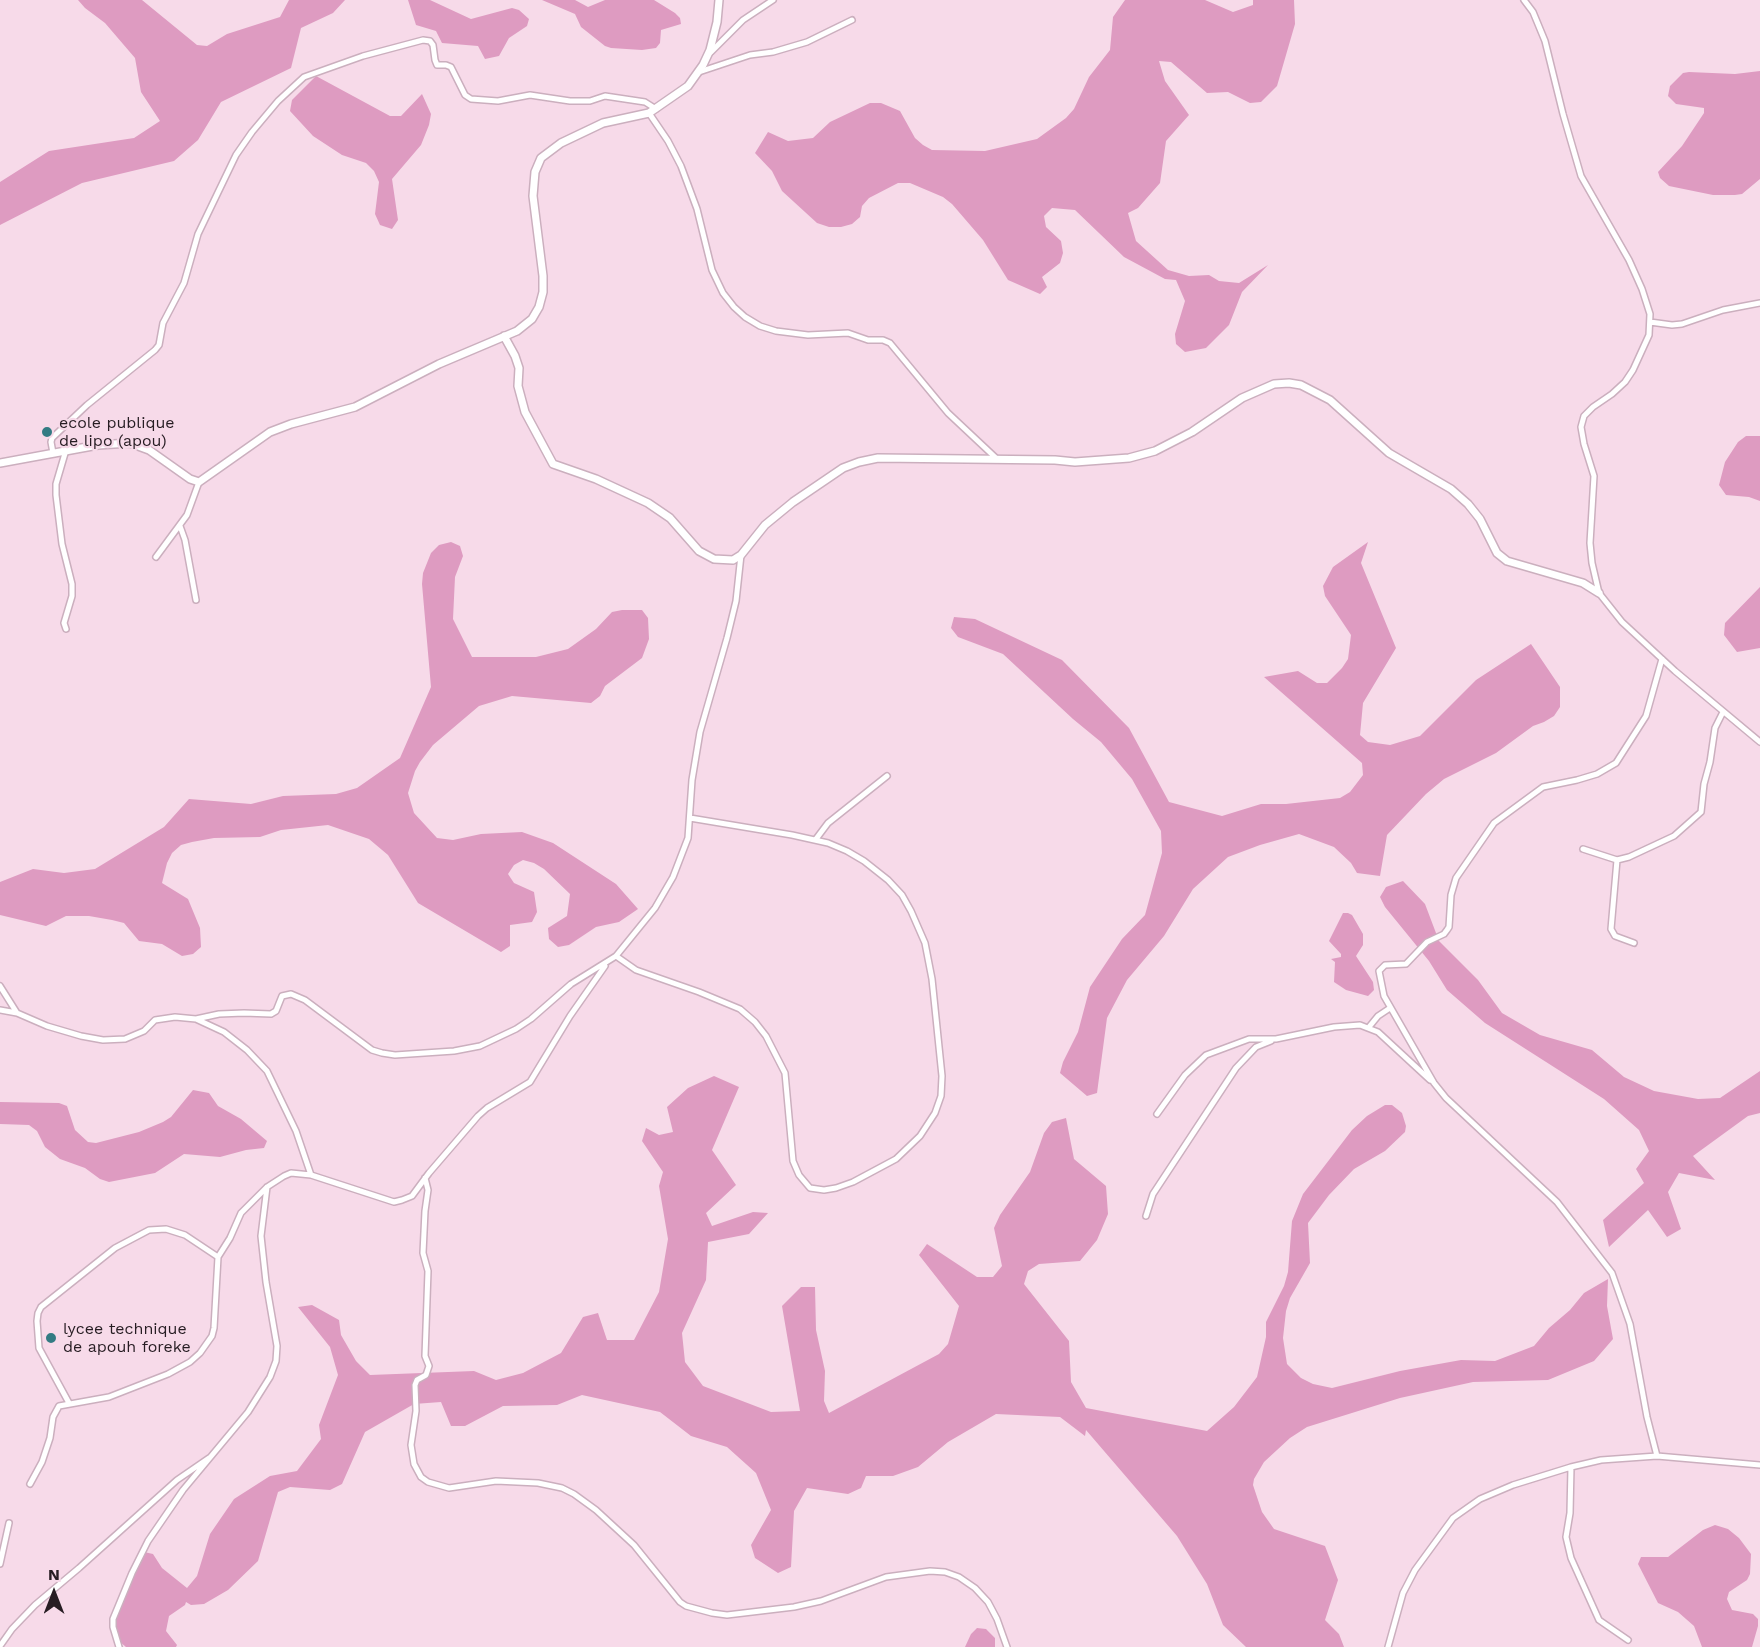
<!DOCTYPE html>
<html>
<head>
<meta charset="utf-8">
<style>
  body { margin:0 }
  #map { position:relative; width:1760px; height:1647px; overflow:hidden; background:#f7dae9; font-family:"Work Sans",sans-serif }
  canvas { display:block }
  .north { position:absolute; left:24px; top:1563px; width:60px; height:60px; -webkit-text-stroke:4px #f7dae9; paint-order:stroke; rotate:0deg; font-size:16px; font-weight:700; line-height:24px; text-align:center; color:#271d23 }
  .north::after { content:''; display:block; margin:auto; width:21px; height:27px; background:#271d23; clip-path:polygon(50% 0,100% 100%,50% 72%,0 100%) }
</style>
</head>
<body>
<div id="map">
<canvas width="1760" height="1647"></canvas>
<div class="north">N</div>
</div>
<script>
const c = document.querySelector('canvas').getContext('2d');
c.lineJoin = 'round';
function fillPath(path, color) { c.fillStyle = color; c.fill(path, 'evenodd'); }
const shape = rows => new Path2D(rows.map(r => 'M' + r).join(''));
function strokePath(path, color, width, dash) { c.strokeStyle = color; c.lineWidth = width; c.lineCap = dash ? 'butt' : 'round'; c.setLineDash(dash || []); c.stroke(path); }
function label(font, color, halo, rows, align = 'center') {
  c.font = font + ' "Work Sans",sans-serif'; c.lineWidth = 4.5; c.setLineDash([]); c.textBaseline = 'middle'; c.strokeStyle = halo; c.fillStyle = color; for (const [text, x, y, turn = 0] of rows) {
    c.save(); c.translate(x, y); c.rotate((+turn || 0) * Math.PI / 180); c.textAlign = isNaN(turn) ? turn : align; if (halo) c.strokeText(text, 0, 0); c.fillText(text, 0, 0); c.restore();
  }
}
const forest = shape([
  [78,0,142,0,197,45,207,46,227,34,280,17,289,0,345,0,333,13,301,28,291,68,221,102,198,140,174,161,82,183,0,225,0,182,49,151,134,138,160,121,141,92,135,58,105,23,85,8],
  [408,0,430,0,471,19,512,8,519,10,529,19,527,26,509,38,499,56,485,59,478,46,442,43,436,31,416,25],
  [542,0,575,0,588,7,605,0,654,0,675,13,680,18,681,24,661,30,660,43,656,48,642,50,611,48,605,46,581,27,575,14],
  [1125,0,1205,0,1233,12,1253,5,1253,0,1294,0,1295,24,1277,86,1261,102,1250,103,1228,92,1207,93,1171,62,1159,61,1165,81,1189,115,1166,141,1160,183,1138,208,1128,213,1136,241,1168,270,1189,276,1209,275,1219,281,1239,283,1268,265,1242,292,1229,325,1206,348,1185,352,1176,344,1175,334,1185,301,1176,280,1165,279,1124,257,1075,210,1052,208,1044,216,1046,227,1061,241,1063,253,1060,263,1042,277,1047,287,1040,294,1008,280,983,240,952,204,943,197,910,183,898,183,869,198,862,206,860,217,852,224,841,227,829,227,817,223,782,191,772,171,755,153,768,132,788,141,813,138,830,122,870,103,881,103,900,111,915,138,923,145,932,150,985,151,1037,139,1066,118,1074,109,1089,77,1110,50,1113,17],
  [1760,71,1760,179,1742,194,1735,195,1713,195,1669,186,1660,178,1658,172,1682,146,1704,113,1704,108,1676,104,1668,96,1670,86,1683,73,1689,72,1735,74],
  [316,76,390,116,401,116,422,94,431,114,429,125,421,145,392,179,398,220,392,229,380,225,375,214,379,182,374,171,366,163,342,155,313,136,290,111,292,100],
  [1746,436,1760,436,1760,501,1749,497,1726,495,1719,485,1725,462,1738,442],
  [451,542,460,546,463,556,455,577,453,619,472,657,536,657,568,649,596,629,612,612,622,610,642,610,648,618,649,639,642,658,605,686,600,696,591,703,512,696,479,706,433,745,420,762,415,771,408,793,414,813,437,838,453,840,481,834,522,832,553,843,616,884,638,909,619,922,596,927,569,945,558,947,549,939,548,928,567,916,570,894,544,869,534,863,523,860,514,865,508,874,514,883,534,892,537,912,532,922,510,925,510,946,501,952,418,903,388,855,369,839,328,825,281,830,260,837,214,838,192,842,181,845,172,853,167,863,162,883,188,899,200,928,201,947,193,954,182,956,162,944,139,941,124,923,112,920,89,916,66,916,46,926,0,915,0,882,33,869,64,873,95,869,164,827,189,799,251,804,283,796,336,794,357,788,400,758,431,687,422,584,423,573,431,553,439,545],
  [1368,542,1361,563,1396,648,1363,703,1360,735,1368,742,1390,745,1420,736,1476,680,1531,644,1560,687,1560,707,1554,716,1544,722,1533,726,1496,753,1444,779,1426,794,1387,835,1380,876,1357,873,1351,863,1334,847,1299,834,1260,845,1228,857,1193,889,1164,936,1127,980,1107,1018,1097,1093,1087,1096,1060,1073,1063,1062,1078,1032,1090,987,1122,939,1145,915,1162,853,1161,831,1132,779,1101,742,1073,719,1003,654,958,637,951,628,954,617,975,619,1062,660,1129,728,1169,802,1222,816,1261,804,1286,804,1340,798,1350,792,1363,775,1362,763,1264,677,1298,671,1317,683,1327,683,1342,668,1348,659,1351,635,1325,596,1323,586,1333,567],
  [1760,587,1760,648,1737,652,1724,635,1725,623],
  [1403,881,1425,904,1439,941,1478,980,1502,1013,1540,1035,1592,1050,1624,1077,1654,1091,1698,1099,1720,1098,1760,1071,1760,1113,1748,1116,1693,1156,1715,1180,1679,1173,1668,1192,1681,1229,1667,1237,1648,1210,1609,1247,1603,1220,1644,1183,1636,1169,1649,1151,1639,1130,1604,1099,1485,1023,1447,990,1429,961,1385,907,1380,897,1386,887],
  [1343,913,1348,913,1352,915,1363,934,1363,945,1356,956,1373,982,1374,990,1368,996,1346,990,1334,982,1335,962,1331,959,1341,957,1341,954,1329,941],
  [714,1076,739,1087,712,1150,736,1185,706,1213,712,1226,753,1212,768,1213,749,1234,708,1242,706,1280,682,1333,685,1362,703,1386,771,1412,800,1411,782,1306,801,1287,815,1287,816,1330,825,1371,824,1401,829,1413,939,1354,948,1344,959,1306,919,1255,927,1244,977,1277,993,1277,1002,1266,994,1228,1000,1215,1030,1172,1044,1133,1052,1122,1066,1118,1074,1159,1106,1186,1108,1214,1097,1240,1080,1261,1039,1264,1028,1271,1024,1284,1069,1341,1071,1382,1086,1408,1207,1431,1234,1407,1257,1377,1266,1337,1266,1322,1284,1286,1288,1272,1292,1221,1303,1194,1352,1130,1367,1116,1385,1105,1392,1105,1402,1113,1406,1126,1405,1132,1385,1151,1354,1169,1329,1195,1308,1223,1310,1263,1290,1298,1286,1311,1283,1338,1287,1364,1301,1378,1313,1384,1332,1388,1400,1371,1461,1360,1495,1361,1534,1346,1549,1328,1570,1310,1584,1293,1608,1279,1607,1306,1613,1339,1594,1361,1548,1380,1473,1382,1400,1398,1307,1427,1290,1438,1264,1462,1254,1479,1253,1485,1262,1512,1274,1529,1325,1546,1338,1580,1325,1620,1339,1634,1344,1647,1246,1647,1223,1625,1207,1584,1177,1536,1086,1430,1085,1436,1060,1417,996,1414,948,1442,918,1467,893,1476,866,1476,861,1488,848,1494,807,1488,794,1511,791,1567,778,1573,755,1558,751,1545,771,1510,756,1473,727,1447,691,1436,660,1412,582,1395,557,1405,503,1406,465,1426,451,1426,441,1402,414,1404,365,1432,342,1484,330,1490,290,1487,278,1492,258,1561,228,1590,204,1604,191,1605,186,1602,185,1605,169,1616,166,1631,177,1645,176,1647,126,1647,113,1636,122,1592,144,1552,153,1554,162,1568,187,1588,197,1576,210,1534,234,1499,270,1476,297,1471,321,1439,319,1425,338,1375,330,1347,298,1307,312,1305,339,1320,341,1335,356,1361,370,1375,474,1371,496,1380,523,1373,561,1353,583,1317,598,1313,607,1340,634,1340,659,1292,668,1239,659,1186,663,1172,642,1141,646,1128,659,1135,673,1132,667,1107,688,1088],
  [193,1090,209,1093,218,1106,241,1119,267,1141,264,1148,246,1150,220,1157,184,1154,155,1173,109,1182,100,1179,85,1168,60,1159,45,1147,37,1131,29,1125,0,1124,0,1102,59,1103,67,1106,75,1130,88,1142,96,1143,139,1132,163,1122,171,1117],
  [1715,1525,1728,1529,1739,1538,1751,1554,1750,1574,1747,1580,1729,1592,1727,1599,1732,1610,1753,1614,1758,1619,1758,1626,1752,1647,1702,1647,1694,1626,1678,1612,1658,1603,1638,1564,1641,1557,1668,1557,1703,1530],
  [977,1628,986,1629,995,1638,995,1647,965,1647,971,1634]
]);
const minor = shape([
  [1524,0,1533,12,1545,41,1563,114,1581,176,1629,260,1642,289,1650,314,1649,335,1633,370,1625,382,1612,394,1593,407,1584,416,1581,427,1584,444,1594,476,1590,543,1592,563,1599,593,1622,622,1675,671,1760,742],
  [711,52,743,20,773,0],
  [699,72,750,55,773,52,807,42,852,20],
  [649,113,668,141,681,166,697,209,712,270,723,293,734,307,745,317,760,326,776,331,808,335,848,333,868,340,883,340,890,343,948,413,997,459],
  [1650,322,1672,325,1682,324,1723,310,1760,303],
  [53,453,51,442,52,438,87,405,155,350,159,345,163,323,184,283,198,234,236,155,252,132,278,101,304,77,363,56,423,40,430,41,433,45,435,60,437,65,446,65,451,67,465,95,471,99,498,101,530,95,570,101,590,101,605,96,645,102,656,109],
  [180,526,185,540,196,600],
  [156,557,187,515,199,482],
  [66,629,64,623,72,596,72,584,62,544,56,495,56,484,66,450],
  [816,839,828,823,887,776],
  [1583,849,1617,860,1629,857,1674,836,1701,812,1704,784,1710,762,1715,728,1723,712],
  [1617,860,1611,929,1615,936,1634,943],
  [616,956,636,970,699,992,740,1009,755,1022,766,1036,785,1073,793,1161,799,1175,810,1188,824,1190,836,1188,853,1182,896,1159,920,1136,935,1113,941,1096,942,1076,932,979,925,943,911,911,902,895,888,880,864,861,847,851,828,843,792,835,690,818],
  [0,986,17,1013,47,1026,81,1036,103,1040,125,1039,144,1031,155,1020,175,1017,196,1019,224,1032,247,1050,267,1071,296,1131,311,1175],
  [0,1010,17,1013],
  [196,1019,219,1014,244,1013,271,1014,276,1011,282,996,291,994,305,1000,372,1050,382,1053,395,1055,454,1051,480,1046,516,1029,531,1019,571,984,616,956,655,908,673,877,688,838,692,780,700,732,727,638,736,601,741,555],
  [1369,1027,1378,1016,1390,1008],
  [1157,1114,1185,1075,1206,1055,1249,1039,1276,1039,1334,1027,1360,1025,1378,1032,1430,1080],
  [425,1178,428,1190,425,1211,423,1253,428,1271,425,1356,429,1366,426,1375,417,1380,415,1385,416,1411,411,1445,414,1464,421,1477,428,1482,449,1488,496,1481,538,1483,562,1488,574,1494,596,1510,634,1545,680,1602,686,1606,712,1613,727,1615,794,1607,821,1601,886,1577,930,1571,945,1572,959,1577,975,1588,988,1602,997,1619,1007,1647],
  [1146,1216,1153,1194,1236,1068,1256,1047,1271,1041],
  [69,1403,39,1348,37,1321,38,1313,41,1307,115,1248,149,1230,166,1229,185,1235,218,1257],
  [1657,1456,1647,1417,1630,1324,1612,1273,1557,1202,1446,1098,1434,1083,1384,996,1379,971,1385,965,1406,964,1427,942,1444,934,1447,930,1449,927,1451,895,1456,878,1494,823,1543,787,1577,780,1597,774,1616,763,1646,716,1662,659],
  [1571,1467,1570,1513,1566,1537,1571,1558,1599,1620,1628,1640],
  [30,1484,42,1462,50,1438,53,1417,59,1406,109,1397,168,1374,190,1362,200,1353,212,1336,214,1328,218,1257,230,1238,241,1213,267,1187,284,1176,291,1173,311,1175,394,1202,402,1200,412,1196,429,1173,478,1116,487,1108,530,1082,570,1016,605,966],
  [0,1564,9,1523],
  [0,1646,12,1629,35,1605,79,1568,177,1480,209,1458],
  [119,1647,113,1627,113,1619,132,1573,148,1541,183,1490,248,1412,270,1377,276,1361,277,1346,266,1282,261,1236,267,1187],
  [1388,1647,1403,1593,1415,1570,1453,1518,1480,1499,1513,1485,1571,1467,1601,1460,1657,1456,1760,1465]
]);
const tertiary = shape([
  [504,336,515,356,519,368,518,386,525,412,553,464,596,479,648,503,670,518,699,551,714,559,733,560,741,555,765,525,793,502,843,468,859,462,878,458,1055,460,1075,462,1129,458,1155,451,1192,432,1242,398,1274,384,1289,383,1301,385,1330,400,1389,453,1451,489,1468,504,1480,519,1497,553,1507,561,1583,583,1599,593],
  [0,463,98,445,130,443,149,450,190,479,199,482,270,432,291,424,355,407,439,364,517,331,532,319,539,307,543,292,543,276,533,196,535,172,541,158,561,143,603,123,649,113,688,86,703,65,710,50,717,22,719,0]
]);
const markers = [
  [47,432,6,"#337b83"],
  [51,1338,6,"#337b83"]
];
const poiNames = [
  ["ecole publique",59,423],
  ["de lipo (apou)",59,441],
  ["lycee technique",63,1329],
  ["de apouh foreke",63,1347]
];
fillPath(forest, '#de9bc1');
strokePath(minor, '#cbafbe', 8);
strokePath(tertiary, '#cbafbe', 10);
strokePath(minor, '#fff', 5);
strokePath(tertiary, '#fff', 7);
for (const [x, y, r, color] of markers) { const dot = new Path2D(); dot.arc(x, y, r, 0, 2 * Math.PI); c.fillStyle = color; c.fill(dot); strokePath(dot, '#f7dae9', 2); }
label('16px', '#271d23', '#f7dae9', poiNames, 'left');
</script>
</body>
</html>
